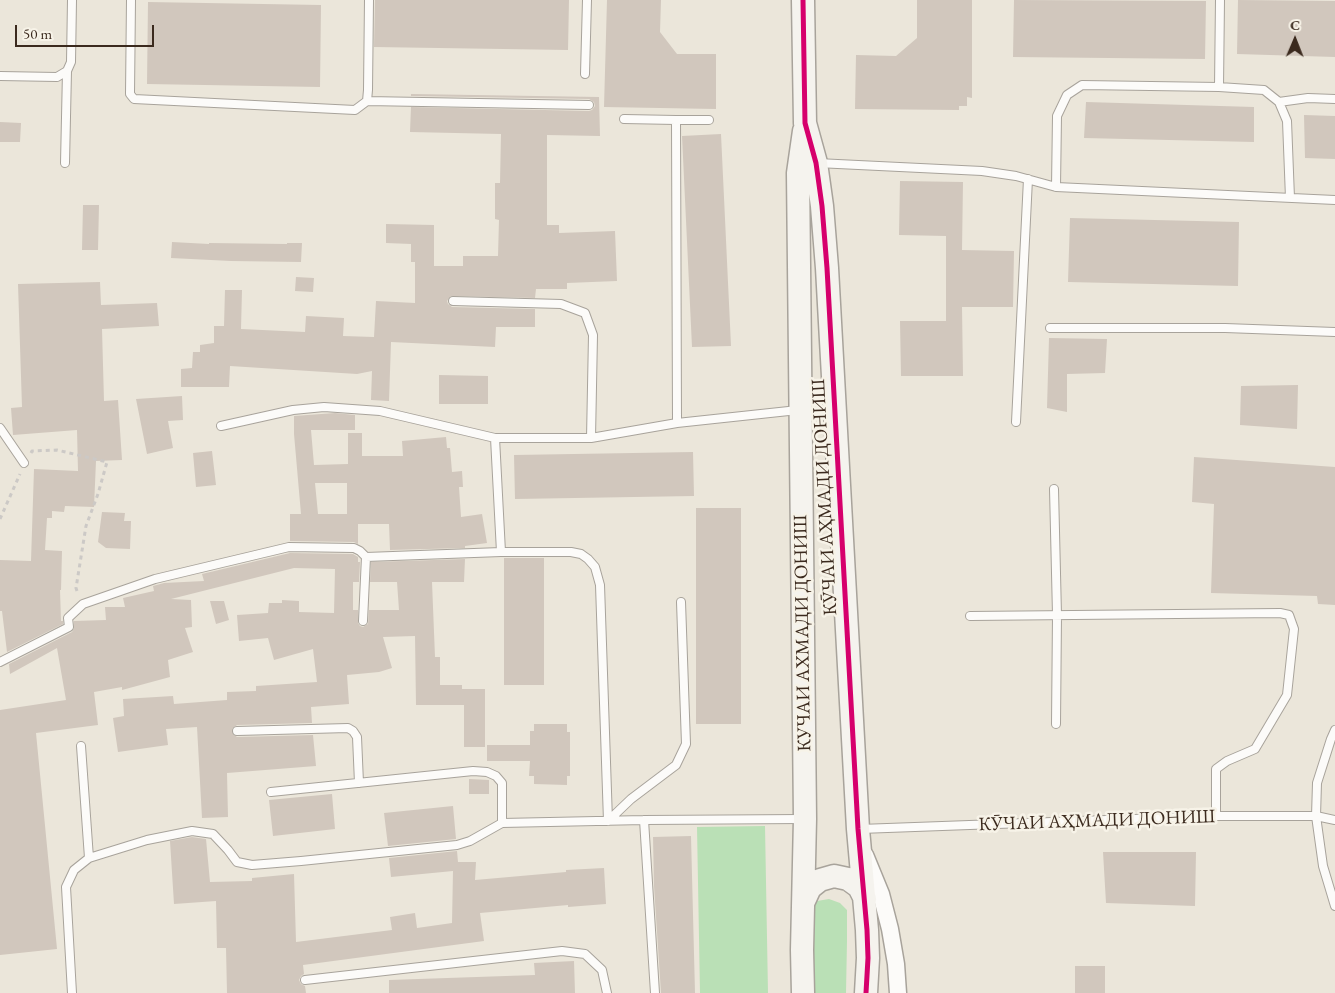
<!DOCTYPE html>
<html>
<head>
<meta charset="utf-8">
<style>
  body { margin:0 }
  #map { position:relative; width:1335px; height:993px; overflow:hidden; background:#ebe6da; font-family:"EB Garamond",serif }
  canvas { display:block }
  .north { position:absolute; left:1270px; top:15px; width:50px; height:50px; -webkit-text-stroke:4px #f7f3e8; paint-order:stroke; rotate:1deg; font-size:14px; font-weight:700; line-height:20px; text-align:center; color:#3b2a1e }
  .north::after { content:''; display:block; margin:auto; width:18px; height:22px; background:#3b2a1e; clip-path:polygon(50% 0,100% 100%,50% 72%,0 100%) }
  .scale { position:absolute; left:15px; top:25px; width:139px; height:22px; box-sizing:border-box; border:2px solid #3b2a1e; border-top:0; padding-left:6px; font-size:15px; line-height:18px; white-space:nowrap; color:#3b2a1e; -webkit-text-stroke:4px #f7f3e8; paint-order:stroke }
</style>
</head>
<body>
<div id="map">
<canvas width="1335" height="993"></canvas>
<div class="north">С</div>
<div class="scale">50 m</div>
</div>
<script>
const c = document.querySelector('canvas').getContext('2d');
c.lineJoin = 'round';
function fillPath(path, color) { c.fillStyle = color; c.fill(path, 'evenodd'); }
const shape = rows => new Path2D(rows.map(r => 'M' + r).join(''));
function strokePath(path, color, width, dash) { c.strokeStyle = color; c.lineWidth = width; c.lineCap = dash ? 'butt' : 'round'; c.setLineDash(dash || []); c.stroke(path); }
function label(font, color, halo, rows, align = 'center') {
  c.font = font + ' "EB Garamond",serif'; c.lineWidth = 5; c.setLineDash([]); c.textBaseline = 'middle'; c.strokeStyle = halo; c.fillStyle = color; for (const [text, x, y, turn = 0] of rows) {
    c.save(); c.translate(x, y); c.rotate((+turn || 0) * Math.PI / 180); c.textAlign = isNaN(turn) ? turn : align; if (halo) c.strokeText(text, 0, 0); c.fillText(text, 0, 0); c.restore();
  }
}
const green = shape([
  [765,826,768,993,700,993,697,827],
  [829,899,840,903,847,910,847,941,846,993,813,993,811,904,817,901]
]);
const building = shape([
  [375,0,569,0,568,50,374,47],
  [607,0,661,0,660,32,677,54,716,54,716,109,604,107],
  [917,0,972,0,972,98,967,97,967,106,959,106,959,110,855,109,856,55,896,56,917,38],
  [1014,0,1206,1,1205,59,1013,57],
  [1238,0,1335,1,1335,57,1237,54],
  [148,2,321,5,320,87,147,84],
  [411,94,599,97,600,136,547,135,547,225,559,225,559,233,615,231,617,281,567,283,567,289,536,289,535,298,451,296,449,298,447,301,448,304,452,307,535,309,535,327,496,327,495,347,391,342,389,401,371,400,372,371,357,374,230,366,229,387,181,387,181,369,192,368,193,352,200,352,200,345,214,343,214,326,224,326,225,290,242,290,241,329,305,332,306,316,344,318,343,336,374,337,376,301,415,303,415,262,411,262,411,244,386,243,386,224,434,225,434,266,463,266,463,256,498,256,499,220,495,219,495,183,500,183,501,134,410,132,411,107,589,111,592,110,595,106,594,102,589,99,411,96],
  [1086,102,1254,107,1254,142,1084,138],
  [1304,115,1335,116,1335,159,1305,158],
  [0,122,21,123,20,142,0,142],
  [721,134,731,346,692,347,682,136],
  [900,181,963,182,962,250,1014,251,1013,307,962,307,963,376,901,376,900,321,946,321,946,236,899,235],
  [83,205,99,205,98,250,82,250],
  [1070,218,1239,222,1238,286,1068,282],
  [172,242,209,244,209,243,287,244,287,243,302,243,301,262,231,261,171,258],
  [296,277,314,278,313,292,295,291],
  [100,282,101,305,157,303,159,326,102,329,104,401,118,400,122,460,96,461,94,507,65,506,64,512,52,511,52,518,47,518,45,550,62,551,61,590,60,590,61,621,63,621,63,624,7,652,2,611,0,611,0,560,31,561,34,469,78,471,77,430,13,435,11,408,22,407,18,284],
  [1049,338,1107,339,1105,373,1067,374,1067,412,1047,408],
  [439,375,488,376,488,404,439,404],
  [1298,385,1297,429,1240,425,1241,386],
  [182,396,183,420,168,421,173,448,147,454,136,399],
  [335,413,355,415,355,430,311,430,314,465,348,464,348,433,362,433,362,456,403,456,402,441,446,437,447,448,450,448,452,472,462,471,463,487,459,487,461,517,482,514,487,543,465,546,465,548,390,550,389,524,358,524,358,544,354,542,290,541,290,514,301,514,294,434,294,416],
  [315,483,347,483,347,514,318,514],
  [212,451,216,485,196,487,193,453],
  [693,452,694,496,515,499,514,455],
  [1194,457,1335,467,1335,605,1318,604,1317,596,1211,593,1214,504,1192,502],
  [696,508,741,508,741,724,696,724],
  [102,512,125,513,124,521,131,521,130,549,106,548,98,542],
  [290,553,353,554,358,557,358,562,360,562,359,582,353,582,353,610,358,610,358,623,360,626,363,627,368,624,369,610,399,610,397,582,370,582,371,562,465,559,464,582,432,582,435,657,440,657,440,685,462,685,462,689,485,689,485,747,464,747,464,705,416,705,415,636,383,637,392,668,379,672,347,675,349,704,311,707,312,723,237,725,232,729,233,734,237,737,313,735,316,766,227,773,228,817,202,818,197,727,166,729,168,745,118,752,113,718,124,716,123,699,173,696,174,704,227,700,227,692,256,691,256,686,317,682,313,649,274,660,268,638,239,641,237,615,268,613,269,603,282,603,282,600,299,601,299,612,334,613,335,569,294,568,171,599,191,600,192,627,185,628,193,652,168,660,170,677,122,690,122,687,94,692,98,725,36,733,57,949,0,955,0,710,66,700,57,648,10,674,9,664,72,632,74,629,74,621,106,620,105,607,125,607,123,598,154,591,153,586,164,583,204,581,202,574],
  [504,558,544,558,544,685,504,685],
  [210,601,224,601,229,620,216,624],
  [534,724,567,724,567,732,570,732,570,776,567,776,567,785,534,784,534,776,529,776,530,761,487,761,487,745,530,745,530,731,534,731],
  [469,779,489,780,489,794,469,794],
  [332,794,335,829,273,836,269,800],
  [453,806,456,839,388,846,384,813],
  [691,836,695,993,661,993,654,886,653,837],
  [192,837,206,839,210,882,252,881,252,878,294,874,296,942,392,930,390,917,415,913,417,928,452,923,453,871,391,877,389,858,457,851,458,862,476,862,475,880,566,872,566,870,604,868,606,904,568,907,568,905,480,913,484,941,303,965,304,974,301,976,299,980,301,984,305,986,306,993,227,993,226,948,217,948,216,901,174,904,170,841],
  [1103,852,1196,852,1195,906,1106,903],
  [574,961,575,993,389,993,389,980,535,975,534,963],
  [1075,966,1105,966,1105,993,1075,993]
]);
const path = shape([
  [31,453,32,451,57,450,107,462,98,494,86,526,76,588,78,594],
  [0,519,20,474]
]);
const lane = shape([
  [131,0,130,94,134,99,355,110,367,101,368,90,369,0],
  [585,74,587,0],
  [0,76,57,77,67,71,71,62,72,0],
  [1219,87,1220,0],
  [367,101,589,105],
  [1279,102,1308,98,1335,99],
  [624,119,676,120,677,423],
  [676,120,709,120],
  [65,163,67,71],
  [817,163,982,171,1016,176,1056,187,1335,200],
  [1056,187,1057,116,1067,95,1082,85,1219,87,1264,90,1279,102,1287,121,1290,198],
  [453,301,561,304,585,313,593,335,591,438],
  [1050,328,1225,328,1335,332],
  [1016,422,1028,179],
  [221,426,293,410,324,407,380,411,495,438],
  [0,428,24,463],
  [1054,489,1057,615,1056,724],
  [501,552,571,552,581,554,588,559,595,567,600,585,608,821],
  [366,557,501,552,495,438,591,438,677,423,798,410],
  [970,616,1280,613,1289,615,1294,629,1287,695,1255,749,1227,761,1216,769,1216,816],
  [0,662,69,627,68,618,83,604,155,579,289,547,354,548,360,551,366,557,363,621],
  [1335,730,1331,739,1317,783,1316,816,1323,866,1335,906],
  [237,731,348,728,353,731,357,737,359,783],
  [81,746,89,858],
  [271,792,473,771,487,772,496,776,502,783,502,823],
  [608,821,631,799,676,765,686,744,681,602],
  [860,829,1216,816,1316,816,1335,820],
  [305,980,562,951,585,954,602,970,607,993],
  [72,993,66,887,74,870,89,858,147,840,192,831,213,834,228,850,237,862,252,865,301,861,457,845,470,841,502,823,644,820],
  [655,993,644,820,803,819]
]);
const street = shape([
  [865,855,881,894,890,929,896,964,898,993]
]);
const secondary = shape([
  [803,0,805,123,816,163,822,206,827,268,858,829,867,930,868,958,866,993],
  [804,901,810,888,820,880,834,876,848,879,859,887,865,899],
  [803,993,802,950,805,819,798,173,804,131]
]);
const cycleway = shape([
  [803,0,805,123,816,163,822,206,827,268,858,829,867,930,868,958,866,993]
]);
const streetNames = [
  ["КӮЧАИ АҲМАДИ ДОНИШ",825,497,-93],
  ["КУЧАИ АХМАДИ ДОНИШ",803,633,-91],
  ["КӮЧАИ АҲМАДИ ДОНИШ",1097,821,-2]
];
fillPath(green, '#bae0b6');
fillPath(building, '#d1c7bd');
strokePath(lane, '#a8a39b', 10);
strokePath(street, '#a8a39b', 19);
strokePath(secondary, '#a8a39b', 25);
strokePath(path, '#ccc9c6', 3, [4, 4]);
strokePath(lane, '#fcfbf9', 8);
strokePath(street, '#fcfbf9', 16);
strokePath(secondary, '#f5f3ee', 22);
strokePath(cycleway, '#d6006c', 5);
label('19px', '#3b2a1e', '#f7f3e8', streetNames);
</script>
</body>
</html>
